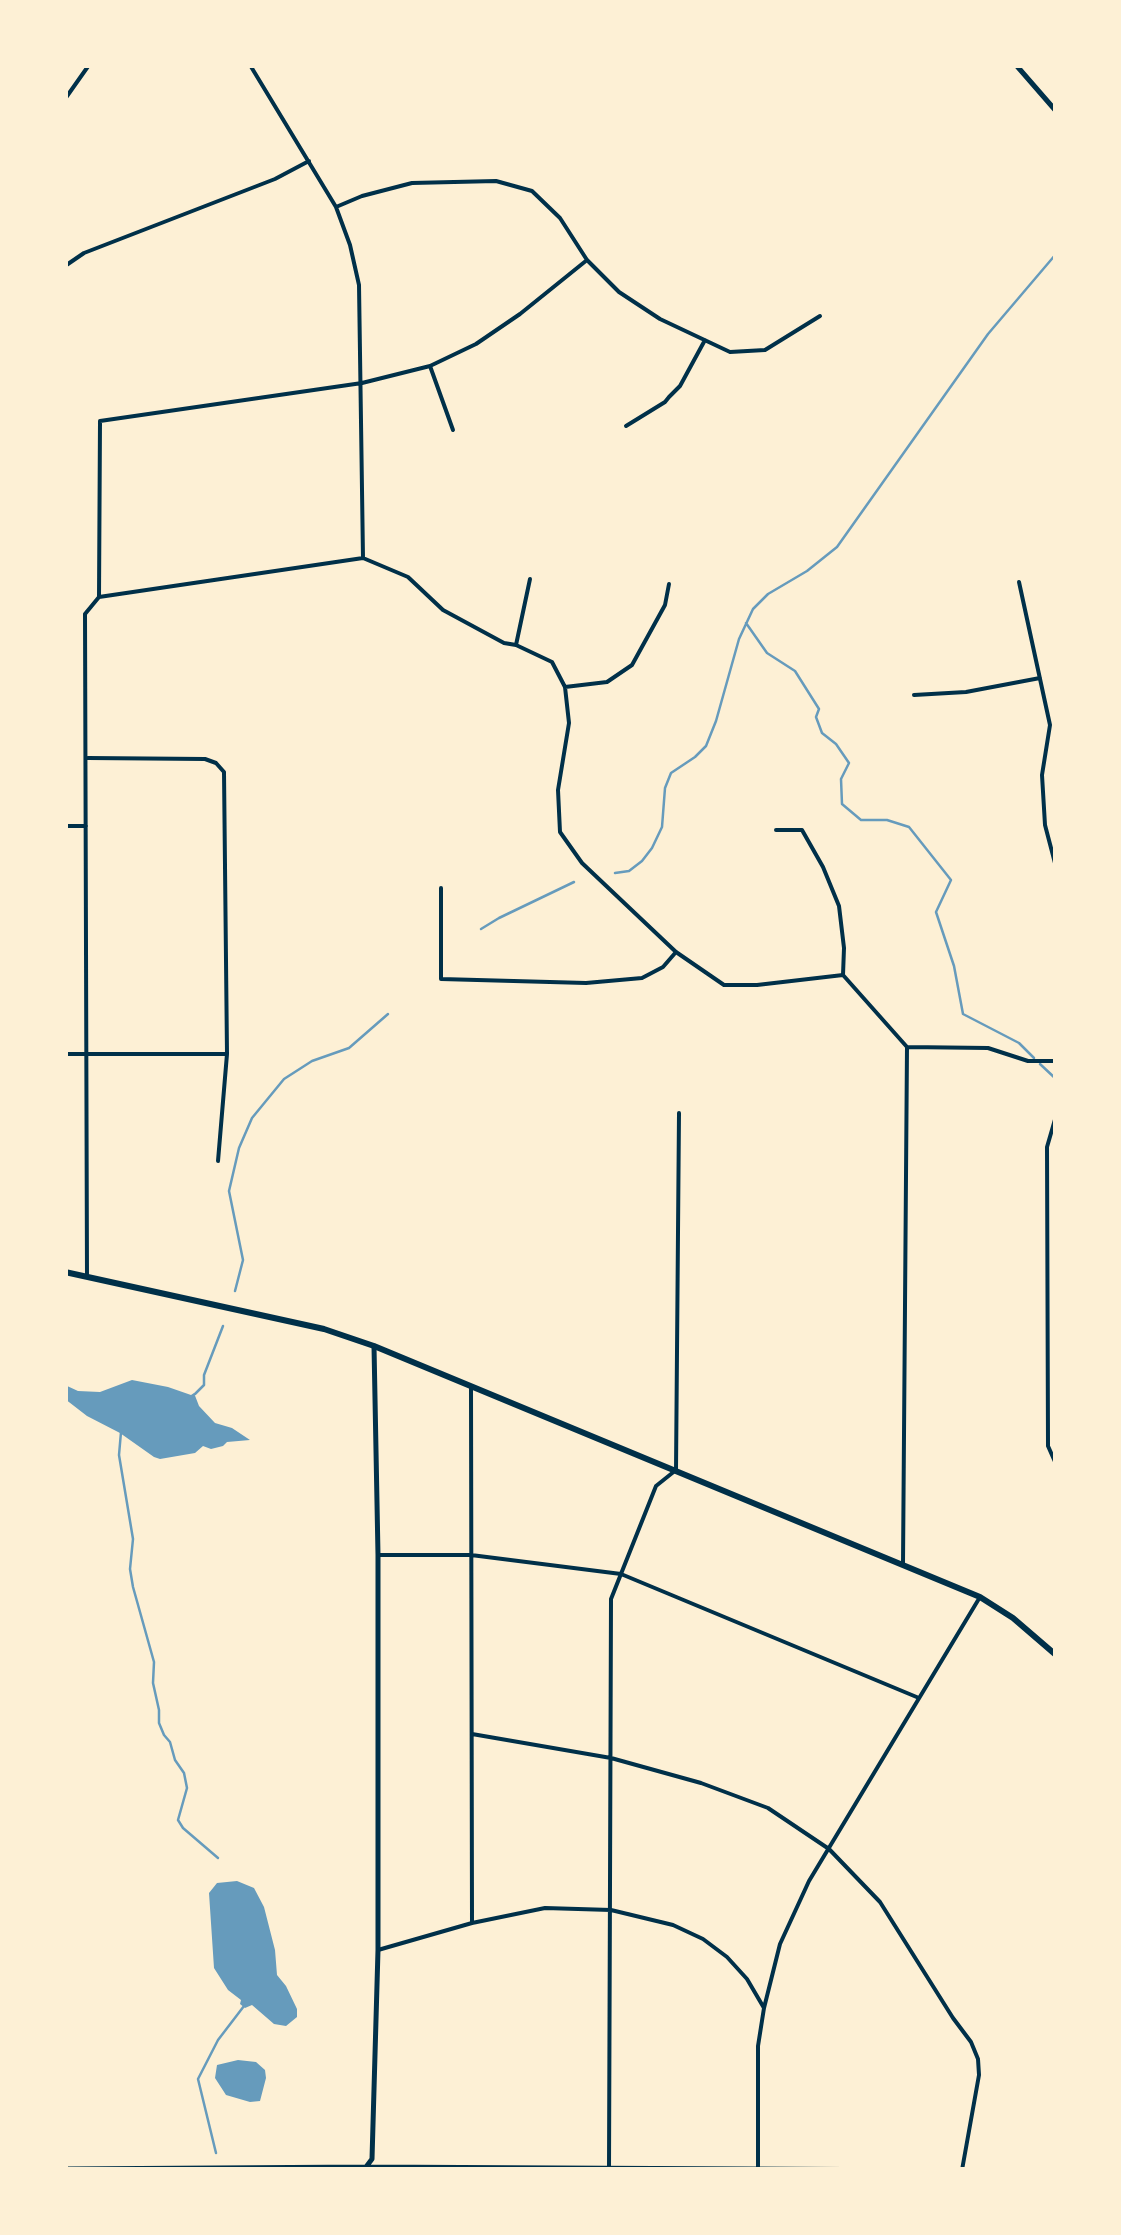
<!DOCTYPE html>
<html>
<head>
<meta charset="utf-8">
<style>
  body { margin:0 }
  #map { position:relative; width:1121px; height:2235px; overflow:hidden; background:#fdf0d5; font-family:Karla,sans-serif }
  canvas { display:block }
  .frame { position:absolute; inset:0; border:68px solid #fdf0d5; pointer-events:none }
</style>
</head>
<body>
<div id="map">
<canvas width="1121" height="2235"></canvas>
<div class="frame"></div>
</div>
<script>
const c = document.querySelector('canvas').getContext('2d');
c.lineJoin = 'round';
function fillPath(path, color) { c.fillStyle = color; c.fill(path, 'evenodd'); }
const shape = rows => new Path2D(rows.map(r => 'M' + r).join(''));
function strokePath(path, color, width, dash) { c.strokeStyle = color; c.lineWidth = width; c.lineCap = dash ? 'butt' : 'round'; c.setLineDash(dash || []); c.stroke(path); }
const water = shape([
  [132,1380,168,1387,191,1395,194,1393,199,1406,215,1423,232,1428,250,1440,227,1442,223,1446,211,1449,203,1446,195,1453,160,1459,154,1457,120,1433,87,1416,65,1399,65,1385,78,1391,100,1392],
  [237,1881,254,1888,264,1907,275,1950,277,1975,286,1986,297,2009,297,2017,286,2026,274,2024,252,2005,245,2008,240,2004,241,2000,228,1990,214,1968,209,1893,217,1883],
  [238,2060,256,2062,265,2070,266,2078,260,2101,250,2102,226,2095,215,2078,217,2065]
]);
const stream = shape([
  [746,623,767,653,795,671,819,709,816,717,822,733,836,744,849,763,841,779,842,804,861,820,887,820,909,827,951,880,936,912,954,966,963,1014,1019,1043,1034,1058],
  [615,873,629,871,642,861,652,848,662,827,665,788,671,773,695,757,706,746,716,721,739,639,753,609,768,594,807,571,837,547,988,334,1056,254],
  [481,929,499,918,574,882],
  [1040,1064,1056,1079],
  [235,1291,243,1260,229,1191,239,1148,252,1118,284,1079,312,1061,349,1048,388,1014],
  [195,1394,204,1385,204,1375,223,1326],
  [121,1432,119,1455,133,1539,130,1569,133,1587,154,1662,153,1683,159,1710,159,1723,164,1735,170,1742,175,1760,184,1773,187,1788,178,1820,183,1828,218,1858],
  [216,2153,198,2079,218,2040,244,2006]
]);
const minor = shape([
  [250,65,336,207,350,245,359,285,363,558],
  [65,99,89,65],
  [336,207,362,196,412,183,496,181,532,191,560,218,587,260,619,292,660,319,730,352,765,350,820,316],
  [65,266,84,253,275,179,309,161],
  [430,366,453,430],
  [626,426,665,402,669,397,680,386,705,340],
  [1019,582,1050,725,1042,775,1045,825,1056,867],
  [99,597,363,558,408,577,443,610,504,643,516,645,552,662,565,687,569,723,558,790,560,832,582,863,676,952,724,985,757,985,843,975],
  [516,645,530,579],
  [565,687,607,682,632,665,665,605,669,584],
  [914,695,966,692,1040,678],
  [88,758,205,759,216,763,224,772,227,1054,218,1161],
  [65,826,86,826],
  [776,830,802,830,823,867,839,906,844,948,843,975],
  [441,888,441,979,586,983,642,978,663,967,676,952],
  [843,975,907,1047,988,1048,1028,1061,1056,1061],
  [65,1054,227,1054],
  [1056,1116,1047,1147,1048,1446,1056,1464],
  [87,1277,85,614,99,597,100,421,362,383,430,366,476,344,520,314,587,260],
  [471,1388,472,1923],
  [379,1555,471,1555,621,1574,919,1698],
  [903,1564,907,1047],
  [472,1734,611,1758,701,1783,768,1808,829,1849,880,1902,953,2018,971,2042,978,2059,979,2075,962,2170],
  [378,1950,472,1923,545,1908,611,1910,673,1925,703,1939,727,1957,747,1979,764,2008],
  [609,2168,611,1599,656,1486,676,1470,679,1113],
  [758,2169,758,2046,764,2008,780,1944,809,1881,980,1597]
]);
const tertiary = shape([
  [1016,65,1056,111],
  [366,2167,372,2159,378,1950,378,1555,374,1346],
  [65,2169,366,2167,940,2170],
  [1006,2170,1056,2170]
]);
const secondary = shape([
  [65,1272,324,1329,374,1346,980,1597,1013,1618,1056,1655]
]);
fillPath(water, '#669bbc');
strokePath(stream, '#669bbc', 2.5);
strokePath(minor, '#003049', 4);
strokePath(tertiary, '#003049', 5);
strokePath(secondary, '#003049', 6);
</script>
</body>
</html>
